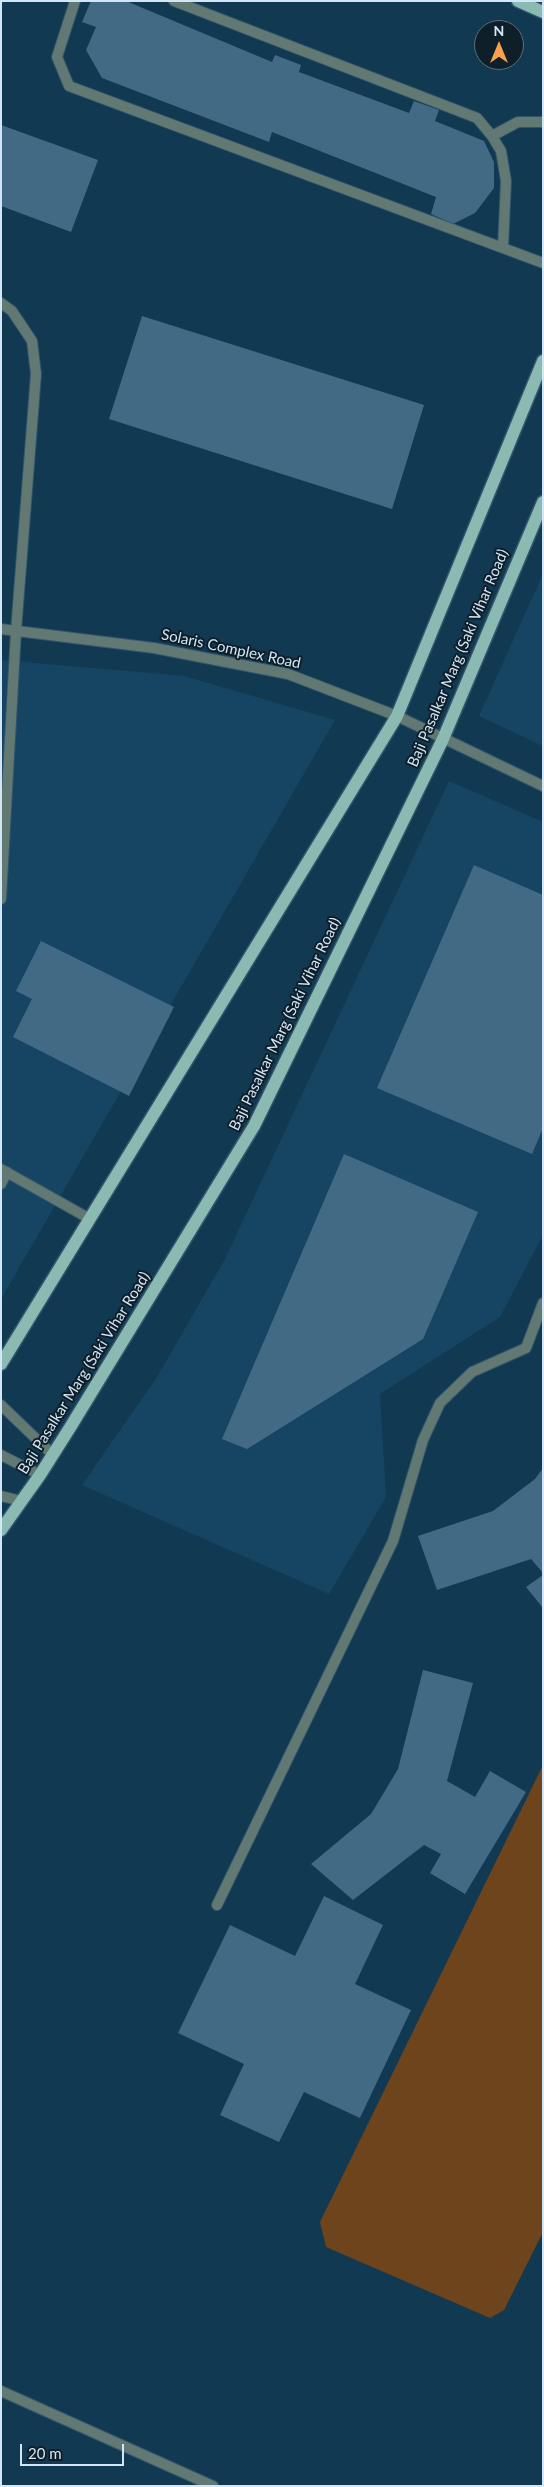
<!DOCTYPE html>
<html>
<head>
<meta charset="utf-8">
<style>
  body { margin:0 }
  #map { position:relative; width:544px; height:2487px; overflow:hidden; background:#123952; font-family:Lato,sans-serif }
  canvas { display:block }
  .frame { position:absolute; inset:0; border:2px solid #d2e6f6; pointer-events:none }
  .north { position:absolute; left:474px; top:20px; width:50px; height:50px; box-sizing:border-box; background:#0e1f2a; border:1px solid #5c6f7c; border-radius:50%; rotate:0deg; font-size:14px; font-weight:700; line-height:20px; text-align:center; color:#d2e6f6 }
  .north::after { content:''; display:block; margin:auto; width:18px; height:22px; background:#f9a04d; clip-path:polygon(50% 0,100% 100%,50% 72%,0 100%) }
  .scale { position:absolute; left:20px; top:2444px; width:104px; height:22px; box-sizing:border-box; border:2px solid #d2e6f6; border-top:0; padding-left:6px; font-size:15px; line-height:18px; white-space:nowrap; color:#d2e6f6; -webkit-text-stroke:4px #0e1f2a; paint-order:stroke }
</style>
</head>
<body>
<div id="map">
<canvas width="544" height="2487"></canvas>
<div class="frame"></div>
<div class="north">N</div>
<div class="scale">20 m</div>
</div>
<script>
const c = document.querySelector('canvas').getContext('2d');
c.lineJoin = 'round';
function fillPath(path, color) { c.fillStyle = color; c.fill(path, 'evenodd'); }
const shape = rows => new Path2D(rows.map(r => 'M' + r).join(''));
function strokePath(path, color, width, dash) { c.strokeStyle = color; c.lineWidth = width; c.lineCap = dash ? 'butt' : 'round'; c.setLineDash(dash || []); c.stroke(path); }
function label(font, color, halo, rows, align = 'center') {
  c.font = font + ' Lato,sans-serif'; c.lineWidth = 4; c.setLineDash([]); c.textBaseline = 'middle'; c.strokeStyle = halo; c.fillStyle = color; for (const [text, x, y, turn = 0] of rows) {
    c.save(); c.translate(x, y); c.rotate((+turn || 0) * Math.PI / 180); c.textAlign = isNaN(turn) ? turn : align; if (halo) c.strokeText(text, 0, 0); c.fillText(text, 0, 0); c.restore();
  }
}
const built = shape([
  [543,574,543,746,479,716],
  [1,660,184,676,335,720,1,1299],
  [449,781,543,822,543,1235,500,1317,380,1394,386,1497,329,1594,82,1485,157,1377,225,1259]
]);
const green = shape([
  [543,1765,543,2232,504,2310,490,2318,326,2247,320,2222]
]);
const building = shape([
  [91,1,126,1,272,62,275,55,301,65,299,72,409,113,414,101,439,110,435,121,484,141,494,162,494,188,475,213,453,224,431,214,436,197,272,132,269,142,102,78,86,50,96,27,82,22],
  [1,125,98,160,71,232,1,206],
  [142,316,424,405,392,509,109,419],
  [474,865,543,895,543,1128,532,1154,377,1088],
  [41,941,174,1007,129,1096,13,1037,32,999,16,991],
  [344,1154,478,1212,423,1339,247,1449,222,1439],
  [543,1468,543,1573,531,1559,437,1590,418,1536,493,1511,535,1479],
  [543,1575,543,1608,526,1587],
  [423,1670,473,1683,447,1781,475,1797,490,1771,526,1792,465,1894,430,1873,441,1854,424,1845,353,1900,311,1864,371,1814,398,1769],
  [324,1896,383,1925,355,1984,411,2010,360,2118,304,2092,279,2142,220,2115,244,2064,178,2033,230,1925,295,1956]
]);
const lane = shape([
  [1,303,12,311,32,341,36,374,16,631],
  [1,1169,90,1219],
  [1,1184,7,1172],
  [1,1405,53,1455],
  [1,1455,40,1475]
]);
const street = shape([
  [75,1,57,57,69,86,543,263],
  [174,1,477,118,492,136,501,151,506,181,503,247],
  [492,136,518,122,543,122],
  [1,629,154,648,288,674,397,716,543,786],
  [1,899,16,631],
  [1,1496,22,1501],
  [217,1905,393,1541,423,1440,440,1403,472,1372,526,1348,543,1303],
  [1,2391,213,2486]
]);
const primary = shape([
  [518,1,543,12],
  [1,1364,397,716,543,361],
  [1,1530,40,1475,71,1426,254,1126,443,739,543,502]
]);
const streetNames = [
  ["Solaris Complex Road",231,649,12],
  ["Baji Pasalkar Marg (Saki Vihar Road)",458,658,-67],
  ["Baji Pasalkar Marg (Saki Vihar Road)",285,1024,-64],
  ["Baji Pasalkar Marg (Saki Vihar Road)",84,1373,-58]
];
fillPath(built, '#164563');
fillPath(green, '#6e441d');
fillPath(building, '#436a85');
strokePath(lane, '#31556c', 12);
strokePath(street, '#31556c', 12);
strokePath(primary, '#31556c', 15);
strokePath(lane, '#617873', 10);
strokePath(street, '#617873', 10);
strokePath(primary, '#8abab1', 12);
label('15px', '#d2e6f6', '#0e1f2a', streetNames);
</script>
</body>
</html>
